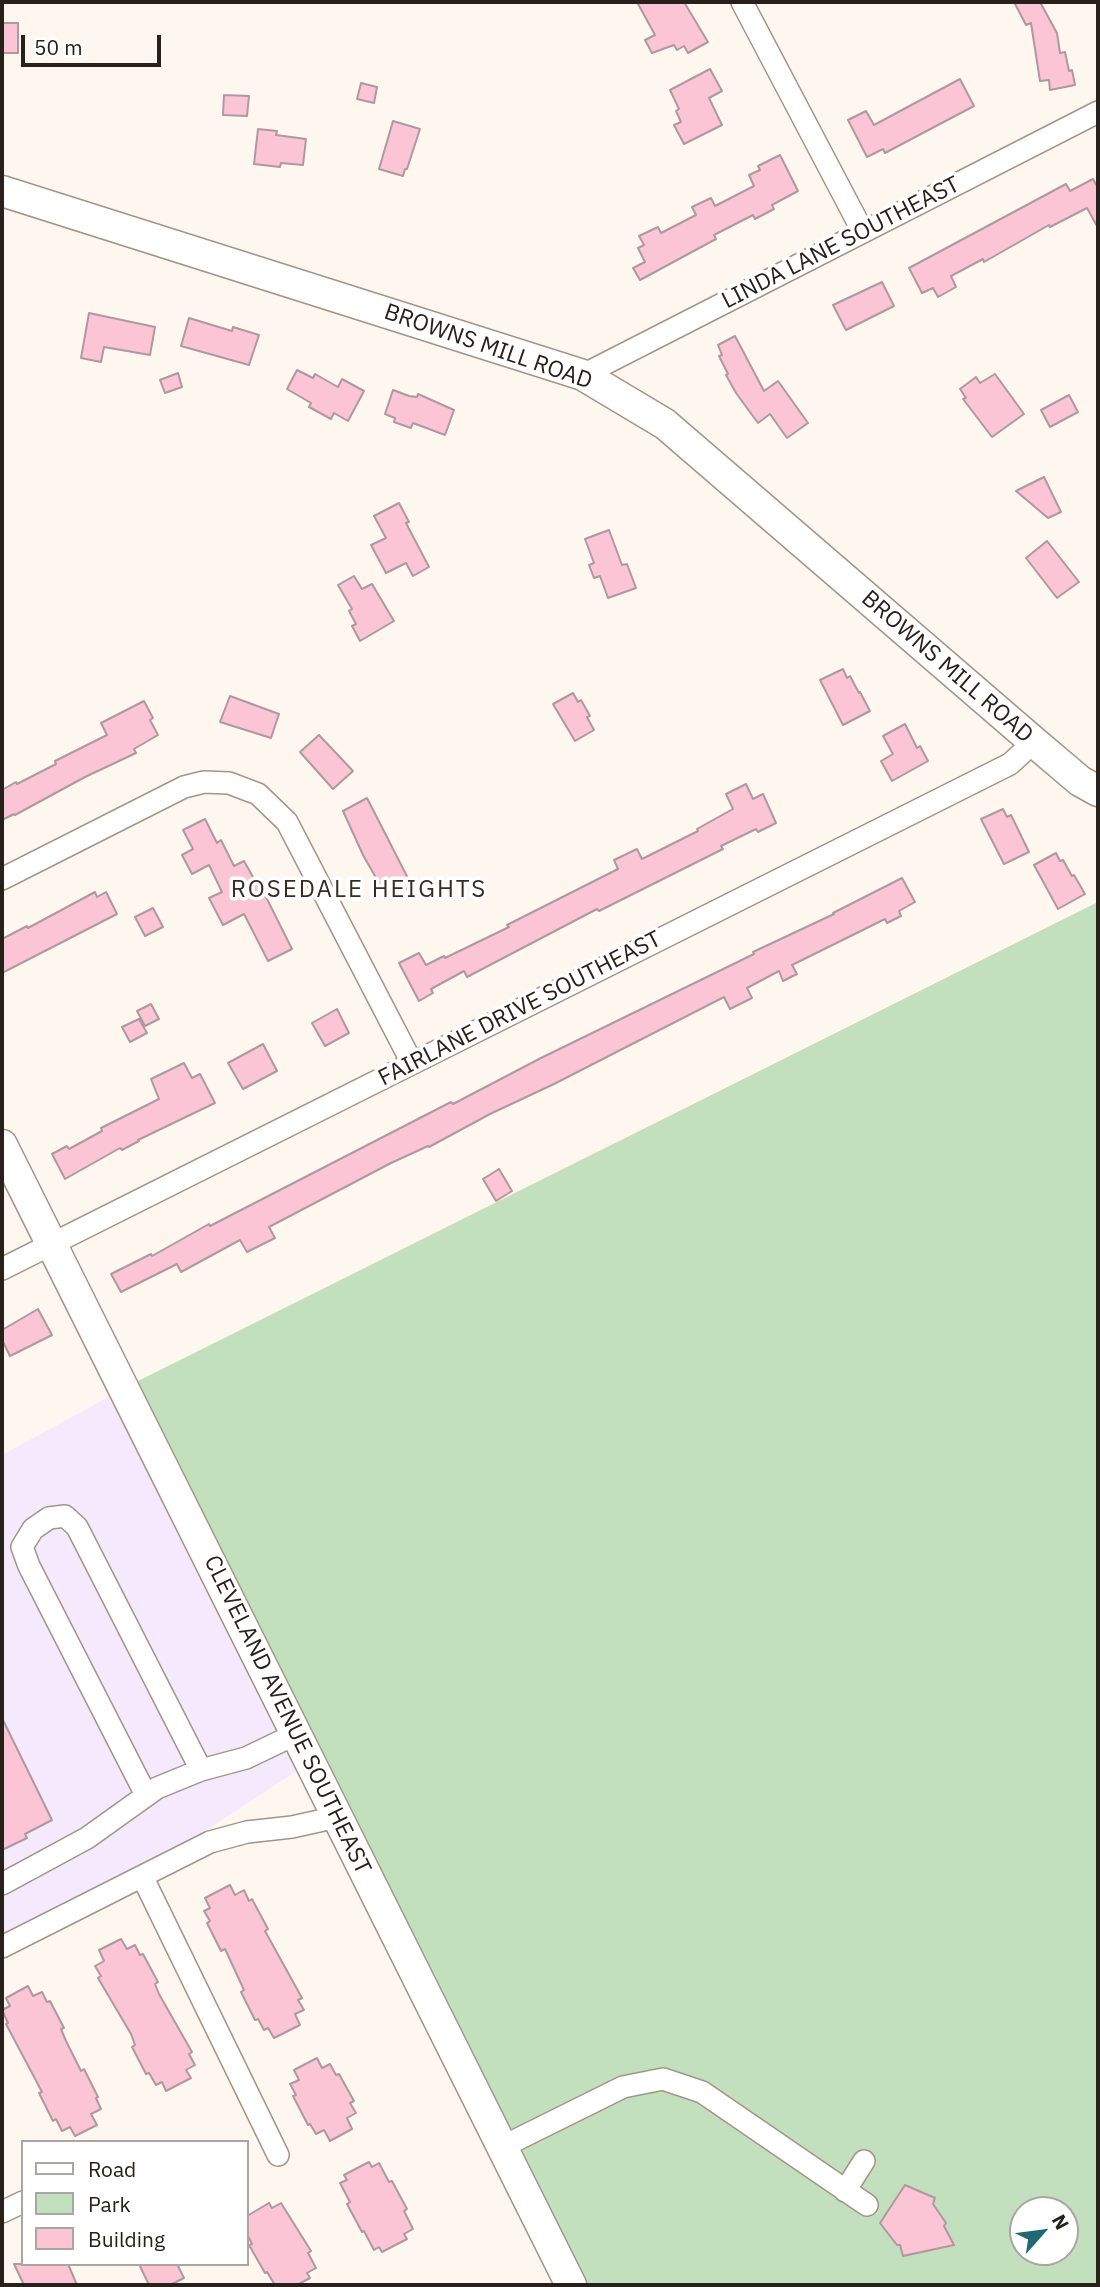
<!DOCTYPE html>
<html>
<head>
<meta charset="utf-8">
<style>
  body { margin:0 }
  #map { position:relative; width:1100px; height:2287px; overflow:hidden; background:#fef7f0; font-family:"IBM Plex Sans",sans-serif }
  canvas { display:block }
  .frame { position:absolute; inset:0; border:4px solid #27201b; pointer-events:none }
  .legend { position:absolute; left:21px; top:2140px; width:228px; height:126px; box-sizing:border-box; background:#fff; border:2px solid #a9a6a4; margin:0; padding:9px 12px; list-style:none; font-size:21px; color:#27201b }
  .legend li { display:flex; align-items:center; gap:14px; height:35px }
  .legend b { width:35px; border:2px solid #a9a6a4 }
  .north { position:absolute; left:1009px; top:2196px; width:70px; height:70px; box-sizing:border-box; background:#fff; border:2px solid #a9a6a4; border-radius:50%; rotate:62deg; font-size:19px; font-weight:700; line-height:28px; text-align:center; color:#27201b }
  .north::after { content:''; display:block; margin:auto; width:24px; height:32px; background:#1e6973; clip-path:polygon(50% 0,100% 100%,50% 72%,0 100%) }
  .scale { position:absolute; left:21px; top:35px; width:140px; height:32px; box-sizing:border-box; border:4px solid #27201b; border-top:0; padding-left:9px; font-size:21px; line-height:24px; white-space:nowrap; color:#27201b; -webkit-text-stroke:5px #fff; paint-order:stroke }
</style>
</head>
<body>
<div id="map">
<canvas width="1100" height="2287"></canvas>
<div class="frame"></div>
<ul class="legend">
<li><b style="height:9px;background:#fff"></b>Road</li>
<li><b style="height:19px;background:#c2e0be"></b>Park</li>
<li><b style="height:19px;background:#fbc5d5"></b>Building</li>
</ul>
<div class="north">N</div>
<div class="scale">50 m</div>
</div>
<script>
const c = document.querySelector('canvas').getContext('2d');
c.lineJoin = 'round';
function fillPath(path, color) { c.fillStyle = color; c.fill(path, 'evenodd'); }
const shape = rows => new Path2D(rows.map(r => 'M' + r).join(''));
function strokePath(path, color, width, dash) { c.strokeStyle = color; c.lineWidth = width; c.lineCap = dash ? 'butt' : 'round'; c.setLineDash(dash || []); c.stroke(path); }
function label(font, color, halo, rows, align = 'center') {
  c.font = font + ' "IBM Plex Sans",sans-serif'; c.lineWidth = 7; c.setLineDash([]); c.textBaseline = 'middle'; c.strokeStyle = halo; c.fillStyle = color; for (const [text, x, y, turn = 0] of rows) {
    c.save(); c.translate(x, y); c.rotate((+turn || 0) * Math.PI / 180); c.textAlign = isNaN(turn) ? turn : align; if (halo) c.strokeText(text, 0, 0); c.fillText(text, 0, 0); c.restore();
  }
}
const commercial = shape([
  [134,1383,303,1767,101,1899,2,1952,2,1455]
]);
const green = shape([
  [1098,902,1098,2285,564,2285,134,1383],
  [1023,2210,1065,2210,1065,2252,1023,2252]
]);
const building = shape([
  [637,2,684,2,708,42,688,53,684,46,677,50,674,45,652,53,645,40,655,35,637,2],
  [1014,2,1040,2,1057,33,1060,53,1065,52,1069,71,1072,70,1075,85,1050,90,1049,80,1040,81,1031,23,1026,25,1014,2],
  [2,23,18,23,18,53,2,53,2,23],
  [710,69,722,91,709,98,722,125,684,144,674,125,681,122,676,111,679,109,670,90,710,69],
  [960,79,974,106,885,153,883,149,867,157,848,120,866,111,874,125,960,79],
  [361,83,377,87,374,103,357,99,361,83],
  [224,95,249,96,247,116,223,115,224,95],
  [393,121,420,129,407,169,405,169,403,176,379,169,393,121],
  [258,129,277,131,276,135,306,139,303,165,281,163,280,167,254,164,258,129],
  [780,155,798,191,772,205,774,209,755,219,753,215,714,235,716,239,640,280,633,268,645,262,638,248,644,245,639,236,658,227,661,233,696,215,692,207,711,198,715,206,754,186,749,175,760,170,758,166,780,155],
  [1093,179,1098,188,1098,228,1087,208,1050,227,1049,225,984,262,983,259,951,276,956,287,938,297,933,288,922,293,909,268,1066,184,1070,191,1093,179],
  [882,282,894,306,846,330,833,305,882,282],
  [89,313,155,327,150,355,104,347,101,362,81,358,89,313],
  [189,318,232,331,233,327,259,335,249,365,181,346,189,318],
  [735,336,764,391,778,381,808,423,787,438,770,414,758,423,736,393,726,375,728,374,719,356,722,355,718,345,735,336],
  [297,370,313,378,315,374,338,387,342,379,364,391,348,421,334,413,331,419,309,407,311,403,287,389,297,370],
  [178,373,182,387,165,393,160,380,178,373],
  [995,374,1024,414,992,437,963,399,966,398,960,389,976,377,980,383,995,374],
  [393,390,409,396,417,397,418,394,454,410,445,435,413,423,411,428,394,422,395,418,385,414,393,390],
  [1069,395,1078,412,1050,427,1041,410,1069,395],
  [1044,477,1061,512,1048,518,1016,491,1044,477],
  [399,503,409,522,406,523,429,567,413,576,406,563,386,573,371,545,386,538,374,516,399,503],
  [609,530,622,565,627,564,636,588,608,598,600,576,594,578,589,565,594,563,585,539,609,530],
  [1047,541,1079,582,1057,598,1026,558,1047,541],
  [354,576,362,589,372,584,394,621,360,641,352,626,356,624,349,611,352,609,338,585,354,576],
  [843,669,847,678,850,676,859,693,860,692,870,711,843,725,820,680,843,669],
  [573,693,578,702,581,700,590,716,587,717,594,730,575,741,553,704,573,693],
  [230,696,279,714,271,738,220,722,230,696],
  [144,701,153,718,150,720,158,735,134,749,136,753,85,777,15,815,14,814,2,820,2,790,16,782,17,784,56,764,55,761,107,735,101,723,144,701],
  [905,724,917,748,920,746,928,761,892,781,881,761,893,754,883,736,905,724],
  [319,735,353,771,333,789,300,752,319,735],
  [746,784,753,799,763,794,776,823,758,832,756,829,721,846,723,849,599,911,597,909,467,977,464,971,431,989,433,993,419,1001,399,963,419,953,426,965,444,956,445,958,509,927,507,925,618,869,614,860,637,849,642,859,698,831,697,829,733,809,726,794,746,784],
  [367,798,412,886,388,899,363,855,343,811,367,798],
  [1003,809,1007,817,1011,815,1029,852,1004,864,981,819,1003,809],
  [205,819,217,843,221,840,234,866,244,861,258,886,260,885,292,949,268,961,244,914,223,925,209,898,222,892,209,865,192,874,182,855,193,849,183,830,205,819],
  [1056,853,1060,861,1063,860,1072,876,1074,875,1085,894,1058,909,1034,865,1056,853],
  [902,878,915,902,899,911,901,916,887,923,885,919,792,965,797,974,783,981,779,971,747,988,752,998,730,1009,724,997,554,1084,490,1114,429,1147,428,1146,391,1163,269,1227,275,1238,247,1252,240,1240,181,1272,177,1264,121,1292,111,1274,151,1254,152,1256,209,1224,210,1226,451,1102,453,1104,541,1058,754,954,753,952,834,914,833,913,902,878],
  [95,892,97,897,106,892,117,914,2,973,2,939,27,926,28,928,95,892],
  [153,908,163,927,145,936,135,917,153,908],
  [151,1004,159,1019,145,1026,137,1011,151,1004],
  [337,1009,349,1033,325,1046,312,1023,337,1009],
  [139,1019,147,1033,130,1042,122,1027,139,1019],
  [263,1044,277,1071,243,1089,228,1063,263,1044],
  [184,1063,192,1078,200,1074,215,1103,138,1140,139,1141,122,1150,120,1148,65,1179,52,1154,67,1146,69,1149,102,1131,101,1128,159,1099,151,1079,184,1063],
  [499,1169,512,1191,496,1201,483,1179,499,1169],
  [38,1309,52,1335,10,1356,2,1340,2,1330,38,1309],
  [2,1718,52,1820,25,1834,27,1838,2,1850,2,1718],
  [230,1885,235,1895,244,1890,249,1901,252,1899,268,1929,265,1931,302,1998,298,2000,304,2010,295,2014,300,2025,274,2038,268,2028,264,2030,258,2019,255,2020,241,1992,244,1990,225,1949,221,1951,207,1923,210,1921,204,1911,210,1908,205,1898,230,1885],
  [121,1939,127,1949,135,1945,140,1955,143,1954,158,1982,155,1984,159,1994,192,2052,189,2054,195,2065,186,2070,191,2078,166,2091,162,2082,156,2085,149,2073,146,2074,132,2047,135,2045,131,2034,98,1978,101,1976,95,1966,104,1961,99,1950,121,1939],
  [28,1986,33,1996,42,1992,47,2002,50,2001,64,2028,61,2029,66,2041,81,2071,84,2069,98,2097,96,2098,101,2109,91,2114,97,2125,75,2136,70,2127,62,2131,56,2119,53,2121,39,2093,42,2092,6,2024,8,2023,2,2010,10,2006,6,1998,28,1986],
  [317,2058,322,2068,330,2064,336,2075,339,2074,354,2101,350,2103,356,2113,347,2118,352,2129,330,2141,324,2130,316,2134,310,2124,308,2125,293,2096,296,2095,290,2084,299,2080,294,2070,317,2058],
  [369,2162,372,2167,379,2163,389,2182,392,2181,407,2209,404,2211,413,2229,404,2234,407,2239,382,2252,379,2247,374,2250,364,2231,362,2232,347,2204,350,2202,340,2183,347,2180,344,2175,369,2162],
  [905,2185,935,2198,933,2204,946,2223,944,2226,954,2245,903,2256,900,2245,897,2245,880,2223,905,2185],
  [269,2203,272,2208,281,2203,311,2251,308,2253,316,2268,307,2273,310,2278,297,2285,275,2285,267,2272,265,2273,249,2245,252,2244,247,2234,247,2216,269,2203],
  [14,2264,68,2264,77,2285,24,2285,14,2264],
  [139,2264,177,2264,184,2278,170,2285,149,2285,139,2264]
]);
const street = shape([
  [742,2,863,232],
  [583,375,1098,112],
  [2,879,184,787,204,782,229,783,258,794,287,822,412,1063],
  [2,1269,1010,764,1034,742],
  [146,1795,29,1566,22,1547,33,1529,49,1518,65,1516,77,1527,201,1770],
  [143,1878,278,2155],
  [2,1884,87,1838,157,1788,201,1770,246,1758,296,1734],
  [2,1947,210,1842,247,1832,292,1827,337,1817],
  [502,2147,623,2087,663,2079,702,2092,867,2205],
  [845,2191,864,2161],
  [2,2212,23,2202]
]);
const secondary = shape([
  [2,191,583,375,665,424,1034,742,1080,781,1098,791],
  [2,1145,571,2285]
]);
const streetNames = [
  ["LINDA LANE SOUTHEAST",841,243,-27],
  ["BROWNS MILL ROAD",488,347,19],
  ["BROWNS MILL ROAD",947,667,41],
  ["FAIRLANE DRIVE SOUTHEAST",520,1009,-27],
  ["CLEVELAND AVENUE SOUTHEAST",287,1715,64]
];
const neighbourhoodNames = [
  ["ROSEDALE HEIGHTS",359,890]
];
fillPath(commercial, '#f5e9fd');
fillPath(green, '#c2e0be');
fillPath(building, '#fbc5d5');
strokePath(building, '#af989f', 2);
strokePath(street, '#a59486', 24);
strokePath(secondary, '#a59486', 33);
strokePath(street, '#fff', 21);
strokePath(secondary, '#fff', 30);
label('23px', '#27201b', '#fff', streetNames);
c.letterSpacing = '2px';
label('24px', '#382b1f', '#fff', neighbourhoodNames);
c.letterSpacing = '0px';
</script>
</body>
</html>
